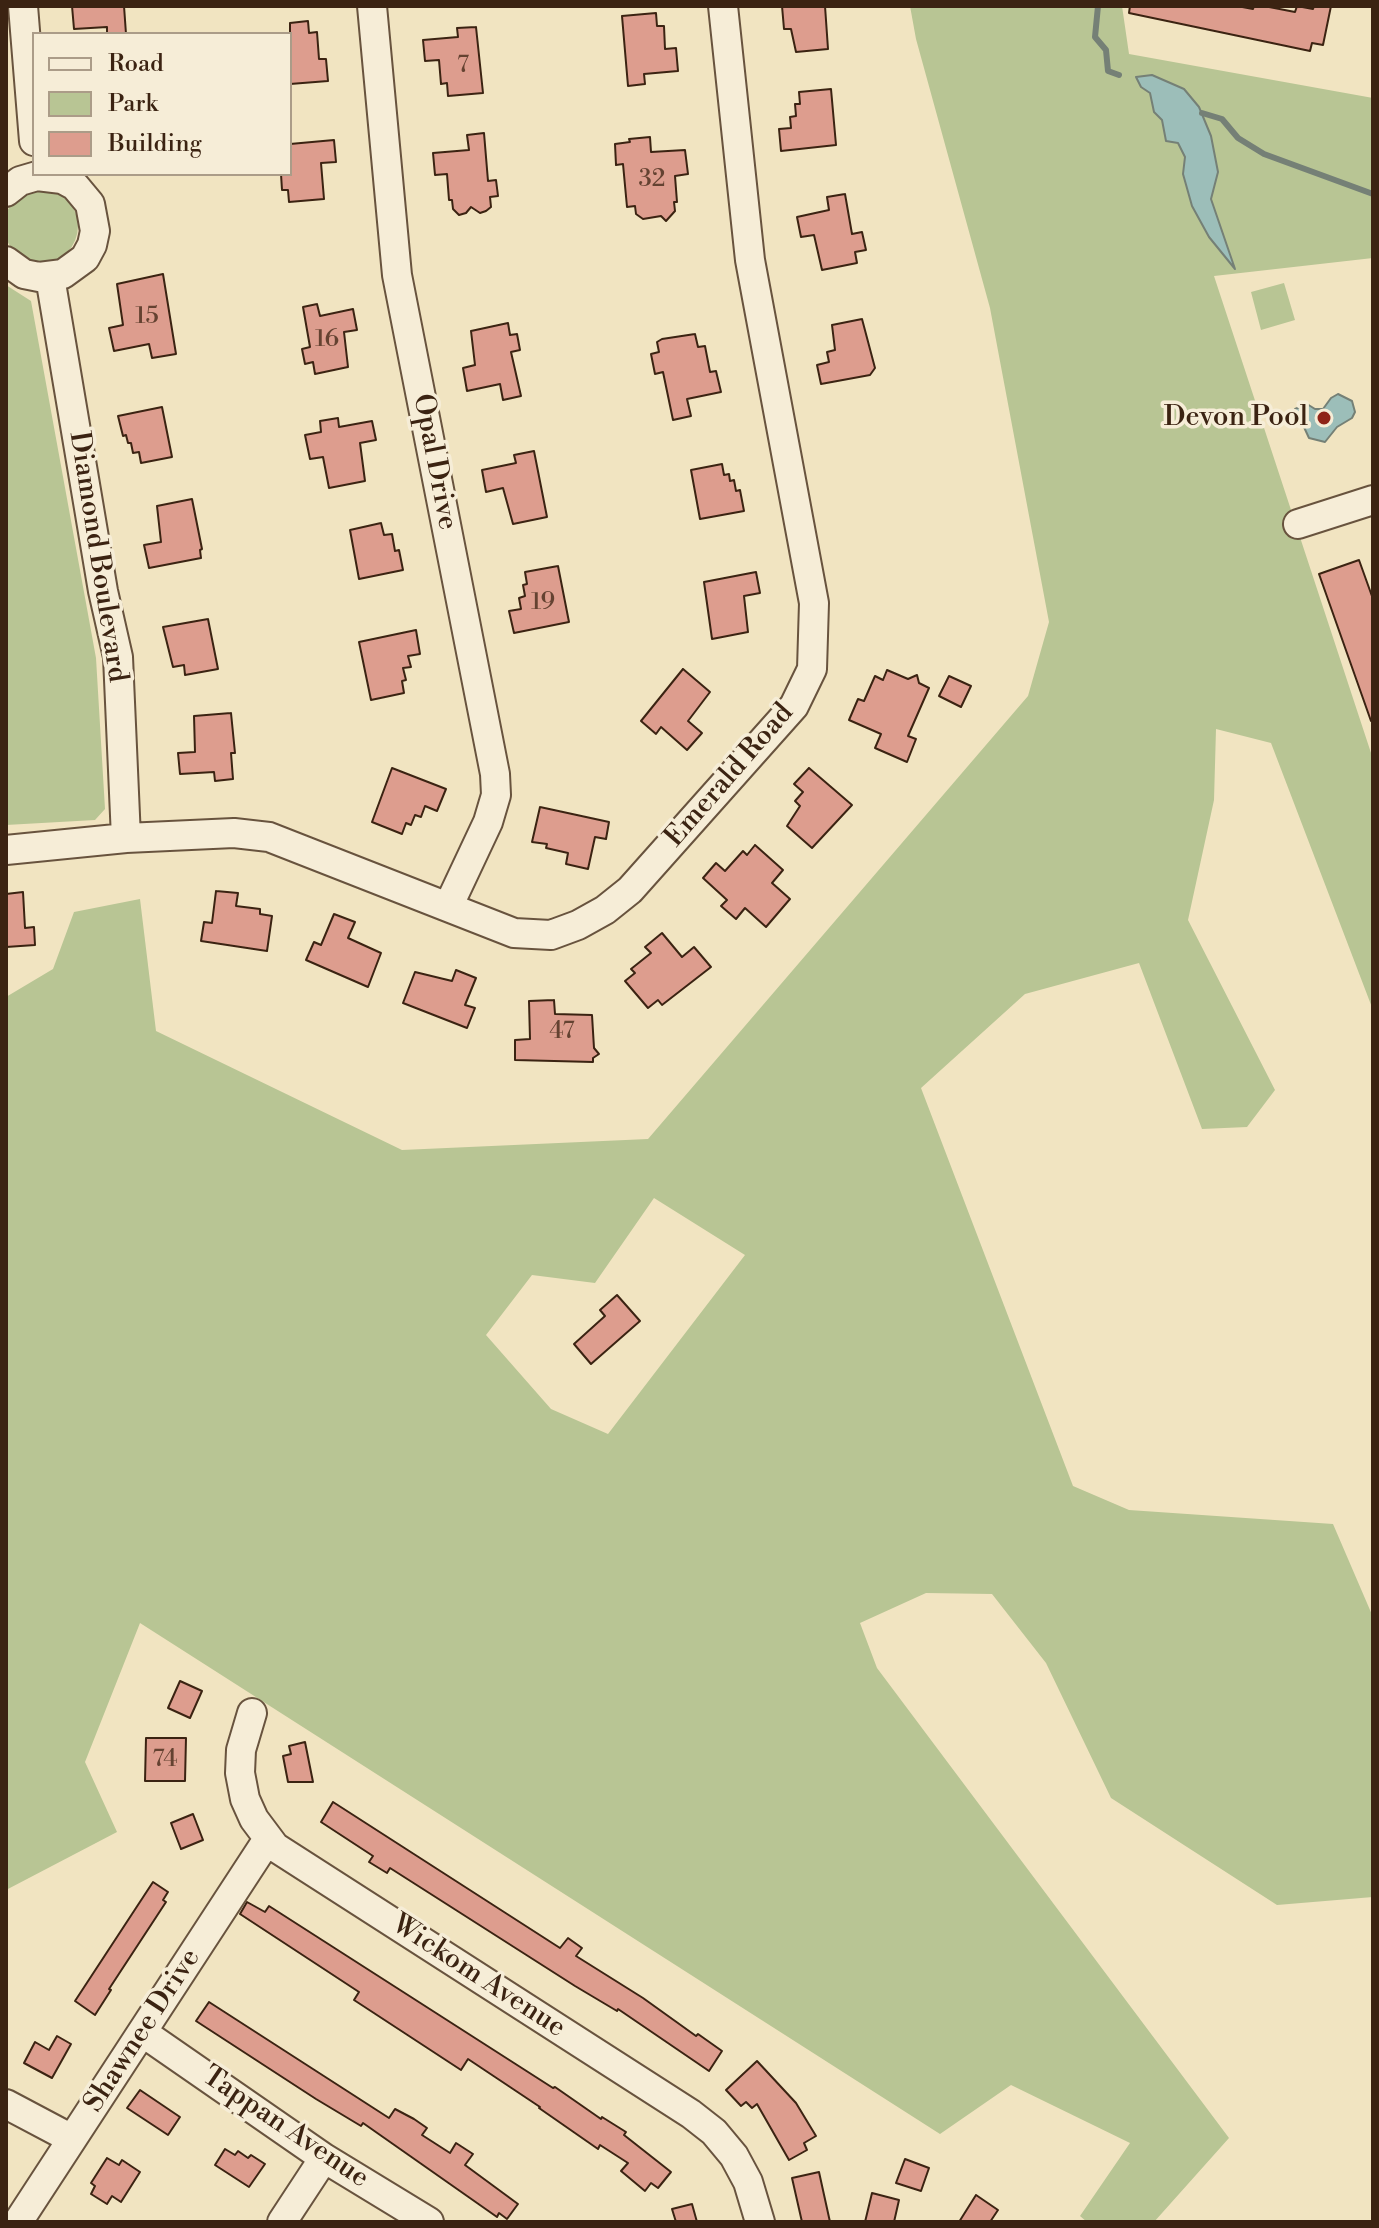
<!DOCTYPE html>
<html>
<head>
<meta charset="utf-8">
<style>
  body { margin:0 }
  #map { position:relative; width:1379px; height:2228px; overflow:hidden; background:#f1e4c1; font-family:"Libre Bodoni",serif }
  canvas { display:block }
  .frame { position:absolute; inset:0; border:8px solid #3b2312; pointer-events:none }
  .legend { position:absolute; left:32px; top:32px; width:260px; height:144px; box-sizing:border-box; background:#f6edd7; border:2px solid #ab9c88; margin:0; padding:10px 14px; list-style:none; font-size:24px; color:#3b2312 }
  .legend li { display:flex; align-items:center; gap:16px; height:40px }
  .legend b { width:40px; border:2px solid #ab9c88 }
</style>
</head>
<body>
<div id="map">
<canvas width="1379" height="2228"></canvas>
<div class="frame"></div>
<ul class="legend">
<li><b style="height:10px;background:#f6edd7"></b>Road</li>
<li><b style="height:22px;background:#b8c594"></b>Park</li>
<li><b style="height:22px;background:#dd9d8e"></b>Building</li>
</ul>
</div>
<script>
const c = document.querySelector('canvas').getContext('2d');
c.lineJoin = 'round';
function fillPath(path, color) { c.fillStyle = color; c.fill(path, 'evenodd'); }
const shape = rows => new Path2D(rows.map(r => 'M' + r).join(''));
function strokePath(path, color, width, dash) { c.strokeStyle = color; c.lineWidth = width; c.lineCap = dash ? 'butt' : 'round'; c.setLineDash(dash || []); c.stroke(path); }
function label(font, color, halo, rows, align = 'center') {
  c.font = font + ' "Libre Bodoni",serif'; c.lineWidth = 7; c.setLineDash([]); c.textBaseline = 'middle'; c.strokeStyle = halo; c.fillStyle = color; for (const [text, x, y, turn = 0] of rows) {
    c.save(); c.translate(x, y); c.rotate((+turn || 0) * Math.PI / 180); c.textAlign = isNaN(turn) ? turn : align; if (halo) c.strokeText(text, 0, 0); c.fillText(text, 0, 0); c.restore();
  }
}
const green = shape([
  [910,6,1122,6,1129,54,1373,98,1373,258,1214,276,1373,759,1373,1010,1271,743,1216,729,1214,800,1188,920,1275,1090,1247,1127,1202,1129,1139,963,1025,994,921,1088,1073,1486,1129,1510,1333,1524,1373,1617,1373,1897,1277,1905,1111,1798,1046,1663,992,1594,926,1593,860,1623,877,1668,1229,2138,1154,2222,1087,2222,1080,2216,1130,2143,1011,2085,940,2134,140,1623,85,1762,117,1832,6,1890,6,997,53,969,74,912,140,899,156,1031,402,1150,648,1139,1028,696,1049,622,990,308,916,39],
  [654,1198,745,1255,608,1434,551,1409,486,1335,532,1275,595,1283],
  '4 226a37 37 0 1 1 74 0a37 37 0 1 1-74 0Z',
  [1284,283,1295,320,1261,330,1251,292],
  [6,285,31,301,96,658,105,809,95,820,6,825]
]);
const water = shape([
  [1152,75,1184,89,1199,107,1211,136,1218,172,1211,199,1235,269,1209,237,1192,206,1183,174,1185,157,1178,143,1166,141,1162,120,1154,112,1150,93,1141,87,1136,77,1152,75],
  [1338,394,1352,401,1355,412,1352,418,1337,427,1325,442,1309,438,1303,425,1295,419,1295,409,1307,404,1315,409,1323,409,1331,398,1338,394]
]);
const stream = shape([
  [1098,6,1095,37,1106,50,1108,71,1119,75],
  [1202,113,1222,119,1238,138,1264,154,1373,194]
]);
const building = shape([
  [72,6,124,6,126,34,107,34,107,27,74,29,72,6],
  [782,6,825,6,828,49,796,52,791,29,784,29,782,6],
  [1130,6,1237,6,1253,9,1254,6,1264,6,1295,12,1297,6,1313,9,1314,6,1331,6,1323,45,1312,43,1310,51,1129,13,1130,6],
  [656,13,657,26,664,26,665,49,676,48,678,71,644,74,645,84,628,86,622,16,656,13],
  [308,21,309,33,317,32,319,59,326,59,328,81,290,84,290,23,308,21],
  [476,27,483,93,448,96,447,83,441,84,439,60,425,61,423,40,458,37,457,28,476,27],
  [831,89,836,145,781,151,779,129,791,128,790,117,796,116,795,104,800,104,799,92,831,89],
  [484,133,488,181,496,180,498,196,490,197,491,207,486,211,480,213,471,207,466,213,459,215,453,209,452,200,449,200,447,174,435,175,433,153,469,150,467,135,484,133],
  [650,137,651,152,685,150,688,174,675,176,677,202,674,202,675,211,666,221,661,216,643,219,636,214,635,206,627,207,623,164,616,165,615,144,630,142,629,139,650,137],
  [334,140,336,162,321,163,324,199,289,202,288,190,282,190,281,174,290,174,290,144,334,140],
  [845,194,852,234,862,232,866,250,855,252,857,263,822,270,814,235,801,237,797,217,829,210,827,197,845,194],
  [163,274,176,354,152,358,149,344,114,351,109,328,123,325,117,284,163,274],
  [317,304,320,316,353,309,357,330,344,332,348,367,315,374,313,362,305,364,302,349,310,347,303,307,317,304],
  [862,319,875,368,870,375,821,384,817,365,829,362,827,352,835,350,832,325,862,319],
  [508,323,510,335,517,334,520,350,511,352,521,396,503,400,500,384,467,391,463,368,475,365,471,331,508,323],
  [695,334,698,347,705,346,710,372,716,371,721,392,687,399,691,416,673,420,663,372,655,374,651,354,659,352,657,342,662,339,695,334],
  [162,407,172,457,141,463,139,452,133,453,131,443,128,443,126,435,123,436,118,416,162,407],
  [338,418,339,427,372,421,376,440,360,443,365,481,329,488,323,457,310,459,305,435,321,432,320,421,338,418],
  [534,451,547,517,513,524,503,488,486,492,482,470,516,463,514,455,534,451],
  [722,464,724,475,729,474,730,481,734,480,736,491,740,490,744,511,700,519,691,470,722,464],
  [192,499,202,549,200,550,201,558,149,568,144,545,161,542,157,506,192,499],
  [381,523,384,535,392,534,395,551,399,550,403,570,359,579,350,530,381,523],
  [1359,560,1373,599,1373,721,1371,721,1319,574,1359,560],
  [558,566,569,622,514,633,509,611,521,609,519,598,525,596,523,585,527,584,525,572,558,566],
  [756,572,760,593,744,596,748,632,712,639,704,582,756,572],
  [208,619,218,669,185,675,184,665,173,667,163,627,208,619],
  [416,630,420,654,408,656,411,667,403,668,406,680,402,681,404,693,371,700,359,642,416,630],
  [683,669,710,692,688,721,702,733,687,750,661,727,656,734,641,721,683,669],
  [887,670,908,679,917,675,919,683,929,688,908,736,916,739,907,762,875,748,881,734,849,720,858,699,864,701,875,676,883,680,887,670],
  [949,676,971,686,961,707,939,696,949,676],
  [231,713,235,753,231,753,233,779,215,781,214,772,180,774,178,753,195,752,194,716,231,713],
  [392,768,446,789,437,811,425,806,421,817,415,815,411,825,406,823,402,834,372,822,392,768],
  [809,768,852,805,812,848,787,826,800,806,795,801,803,792,794,784,809,768],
  [540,807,609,822,606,839,595,837,588,869,566,864,568,853,546,848,547,844,532,842,540,807],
  [755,845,783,870,772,883,790,899,766,927,745,908,736,919,721,906,727,900,703,878,716,863,725,871,743,851,747,855,755,845],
  [216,891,238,893,236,906,260,909,260,914,272,916,267,951,201,941,204,922,212,923,216,891],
  [23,892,25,928,34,927,35,945,6,947,6,894,23,892],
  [334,914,355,922,348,938,381,953,368,987,306,960,314,942,321,945,334,914],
  [662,933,682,957,694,947,711,967,662,1005,658,1000,648,1008,625,981,635,973,631,969,651,953,645,947,662,933],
  [456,970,476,978,465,1005,475,1008,467,1028,403,1003,415,972,452,981,456,970],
  [554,1000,555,1014,592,1015,594,1048,599,1054,593,1058,593,1062,515,1060,515,1040,530,1039,529,1001,554,1000],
  [617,1295,640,1321,591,1364,574,1344,605,1316,600,1310,617,1295],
  [180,1681,202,1691,190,1718,168,1708,180,1681],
  [146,1738,186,1738,185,1781,145,1781,146,1738],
  [305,1742,313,1782,288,1782,283,1756,291,1754,289,1746,305,1742],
  [333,1802,560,1948,568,1938,582,1948,576,1956,643,1998,696,2036,698,2034,722,2051,709,2071,618,2009,617,2011,575,1986,390,1868,387,1873,369,1862,373,1856,321,1822,333,1802],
  [193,1814,203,1840,181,1849,171,1823,193,1814],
  [153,1882,168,1892,163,1900,166,1902,109,1989,111,1990,95,2015,75,2001,153,1882],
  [247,1902,265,1912,269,1906,553,2088,555,2087,601,2119,602,2117,626,2132,624,2135,671,2172,658,2188,651,2183,645,2191,621,2171,628,2163,600,2145,598,2149,539,2108,540,2107,468,2059,461,2070,354,2000,359,1992,240,1914,247,1902],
  [209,2002,389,2118,395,2109,414,2119,427,2128,422,2135,450,2153,456,2143,473,2154,465,2165,518,2204,507,2219,499,2213,497,2217,363,2123,361,2126,316,2099,196,2021,209,2002],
  [57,2036,71,2044,52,2078,24,2063,35,2042,49,2050,57,2036],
  [757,2061,796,2103,816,2136,804,2143,807,2150,789,2160,757,2104,752,2108,746,2102,741,2106,726,2090,757,2061],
  [140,2090,180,2117,168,2135,127,2108,140,2090],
  [225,2149,235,2155,238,2151,248,2158,251,2155,265,2164,249,2187,215,2165,225,2149],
  [107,2158,119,2165,122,2160,140,2172,121,2202,112,2196,107,2204,91,2194,95,2186,91,2183,107,2158],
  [905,2159,929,2168,921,2191,896,2183,905,2159],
  [819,2172,830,2222,802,2222,792,2178,819,2172],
  [872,2193,899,2200,894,2222,865,2222,872,2193],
  [976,2195,998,2210,990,2222,959,2222,976,2195],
  [692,2204,697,2222,676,2222,672,2209,692,2204]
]);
const minor = shape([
  [23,6,34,141],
  [372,6,397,275,495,774,496,795,488,822,448,907],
  [6,192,20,181,37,176,62,179,75,186,90,204,95,231,92,245,85,258,63,274,39,277,24,274,6,261],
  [50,277,103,591,118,657,126,838],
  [1298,524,1373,500],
  [6,850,126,838,234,833,269,837,514,933,551,935,578,925,605,910,630,890,794,706,812,669,814,603,750,260,723,6],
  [252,1713,241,1750,240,1773,245,1799,254,1819,275,1847,691,2114,714,2132,734,2156,748,2182,760,2222],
  [142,2032,324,2158,429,2222],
  [6,2104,72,2139],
  [18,2222,268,1839],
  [282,2222,324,2158]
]);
const markers = [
  [1324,418,8,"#8f2418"]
];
const numberNames = [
  ["7",463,66],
  ["32",652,180],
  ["15",147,317],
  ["16",327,340],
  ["19",543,603],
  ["47",562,1032],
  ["74",165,1760]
];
const poiNames = [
  ["Devon Pool",1308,418]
];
const streetNames = [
  ["Opal Drive",434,462,79],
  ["Diamond Boulevard",97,557,81],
  ["Emerald Road",730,776,-49],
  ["Wickom Avenue",478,1977,33],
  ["Shawnee Drive",143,2031,-57],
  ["Tappan Avenue",285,2128,34]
];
fillPath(green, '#b8c594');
fillPath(water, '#9cbeb9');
strokePath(water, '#758076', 2);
strokePath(stream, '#758076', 6);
fillPath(building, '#dd9d8e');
strokePath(building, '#3b2312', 2);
strokePath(minor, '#68533e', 32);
strokePath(minor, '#f6edd7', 28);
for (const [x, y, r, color] of markers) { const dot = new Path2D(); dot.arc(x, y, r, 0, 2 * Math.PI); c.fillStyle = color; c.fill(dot); strokePath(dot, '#f6edd7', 3); }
label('24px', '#644231', null, numberNames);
label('28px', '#3b2312', '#f6edd7', poiNames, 'right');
label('28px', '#3b2312', '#f6edd7', streetNames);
</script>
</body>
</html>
